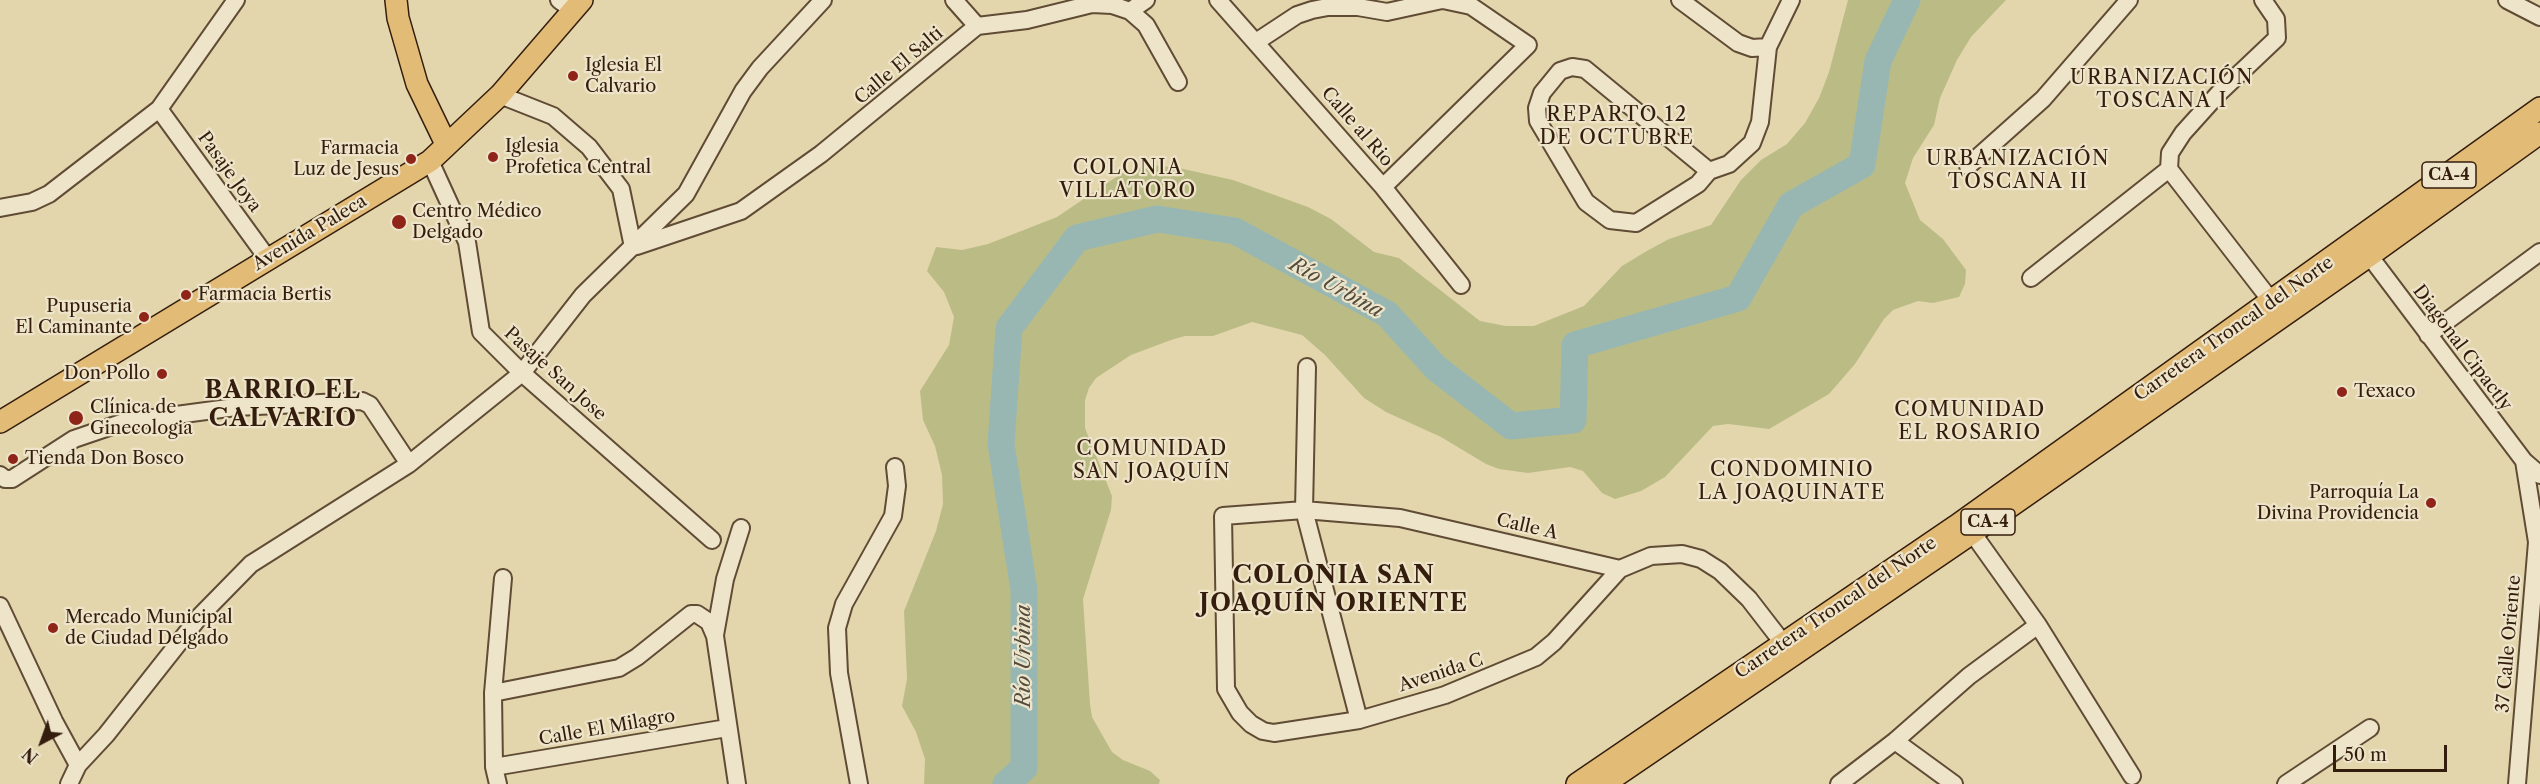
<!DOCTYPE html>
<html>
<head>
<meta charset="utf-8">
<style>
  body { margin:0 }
  #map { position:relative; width:2540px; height:784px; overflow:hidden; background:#e3d6ad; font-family:"Libre Caslon Text",serif }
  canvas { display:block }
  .north { position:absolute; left:12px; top:712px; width:60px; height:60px; -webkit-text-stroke:4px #ede4ca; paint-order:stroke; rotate:221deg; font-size:16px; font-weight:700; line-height:24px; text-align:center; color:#341d0c }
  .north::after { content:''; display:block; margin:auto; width:21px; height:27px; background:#341d0c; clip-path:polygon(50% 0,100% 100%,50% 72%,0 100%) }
  .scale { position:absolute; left:2333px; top:745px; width:114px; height:27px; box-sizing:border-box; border:3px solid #341d0c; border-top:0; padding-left:8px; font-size:18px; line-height:21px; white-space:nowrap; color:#341d0c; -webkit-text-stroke:4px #ede4ca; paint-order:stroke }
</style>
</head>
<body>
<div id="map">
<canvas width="2540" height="784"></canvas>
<div class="north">N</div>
<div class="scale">50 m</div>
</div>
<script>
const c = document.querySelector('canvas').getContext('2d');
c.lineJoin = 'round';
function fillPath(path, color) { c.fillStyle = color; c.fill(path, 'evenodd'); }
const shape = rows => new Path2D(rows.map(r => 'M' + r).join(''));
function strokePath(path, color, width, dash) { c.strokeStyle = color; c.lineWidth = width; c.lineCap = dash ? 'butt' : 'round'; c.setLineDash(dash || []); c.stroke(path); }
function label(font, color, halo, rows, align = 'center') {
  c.font = font + ' "Libre Caslon Text",serif'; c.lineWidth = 4.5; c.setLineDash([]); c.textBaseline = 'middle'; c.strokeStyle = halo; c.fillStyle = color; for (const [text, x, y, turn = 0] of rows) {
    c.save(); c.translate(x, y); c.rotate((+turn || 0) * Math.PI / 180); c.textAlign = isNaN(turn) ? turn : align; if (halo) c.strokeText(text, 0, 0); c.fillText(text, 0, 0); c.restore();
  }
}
const green = shape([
  [1848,0,2006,0,1971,37,1957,60,1940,98,1934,125,1913,158,1905,183,1920,220,1943,239,1966,270,1965,284,1959,297,1933,303,1918,301,1893,310,1884,319,1855,364,1829,394,1769,429,1728,424,1713,426,1665,477,1641,491,1615,499,1602,493,1583,471,1570,467,1528,473,1499,469,1486,464,1441,437,1386,412,1364,398,1325,355,1302,335,1252,322,1213,336,1185,336,1171,340,1131,355,1096,378,1089,388,1085,400,1085,428,1112,496,1111,510,1083,599,1090,704,1092,717,1112,752,1123,760,1150,771,1160,780,1159,784,924,784,925,759,916,732,902,706,907,679,904,611,936,531,943,504,942,475,935,446,923,420,920,391,949,345,954,317,944,292,927,271,936,247,962,250,988,244,1057,217,1125,171,1152,165,1179,168,1233,180,1308,207,1331,219,1374,252,1399,258,1480,321,1506,326,1534,326,1584,306,1622,266,1645,252,1669,239,1711,225,1741,180,1761,160,1787,144,1805,123,1819,98,1829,72]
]);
const river = shape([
  [1006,784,1024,768,1024,590,1001,444,1009,328,1077,238,1157,219,1235,231,1387,314,1436,368,1511,426,1573,420,1575,345,1738,298,1791,205,1862,165,1878,61,1907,0]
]);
const minor = shape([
  [559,0,574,11],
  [954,0,977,26],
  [1218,0,1383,187,1461,285],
  [1680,0,1738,43,1752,48,1768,47],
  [2263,0,2276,19,2277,38,2219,93,2183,133,2170,153,2169,169,2272,302],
  [2507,0,2540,17],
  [1130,11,1146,0],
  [1256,42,1297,15,1312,10,1328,7,1358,7,1387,12,1442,0],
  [500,95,553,116,589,147,621,189,633,247],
  [159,109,268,259],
  [430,161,467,242,481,332,522,373,712,540],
  [1968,166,2043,99,2129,0],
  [1709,171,1698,184,1636,223,1610,220,1586,202,1538,121,1537,108,1542,93,1560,71,1572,67,1585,69,1709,171,1729,164,1752,143,1760,122,1768,47,1791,0],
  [1383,187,1528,45,1471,6,1443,0],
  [0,208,32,202,49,194,159,109,236,0],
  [637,246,741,211,821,154,977,26,1027,20,1092,4,1112,5,1130,11,1146,25,1178,82],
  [2362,246,2524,461,2540,475],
  [2031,278,2169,169],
  [2428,335,2540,252],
  [1307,367,1304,510,1359,720],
  [0,475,5,479,12,479,74,439,124,422,236,407,362,401,370,405,409,464],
  [1966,524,2038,625,2132,776],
  [1620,569,1554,642,1536,657,1445,695,1359,720,1274,733,1263,731,1251,724,1240,713,1226,689,1223,516,1304,510,1400,518,1620,569,1651,556,1682,554,1701,559,1720,571,1749,599,1783,643],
  [0,606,54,721,78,765],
  [715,635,725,579,741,528],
  [493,693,619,668,637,657,691,614,697,614,709,622,715,636,737,784],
  [1895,741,1954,784],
  [494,767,727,728],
  [69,784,78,765,106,735,200,616,251,564,409,464,522,373,583,295,686,194,743,91,760,68,823,0],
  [498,784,494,767,493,693,503,578],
  [859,784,839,673,837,628,844,604,893,516,897,486,895,467],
  [1839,784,1895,741,1969,676,2038,625],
  [2286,784,2370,728],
  [2517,784,2537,542,2524,461]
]);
const major = shape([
  [396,0,398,18,417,84,446,144],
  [0,422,430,161,500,95,582,0],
  [1577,784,1956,526,2540,108],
  [1604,784,1972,533,2369,256,2540,133]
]);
const markers = [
  [573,76,6,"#8f2418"],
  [493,157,6,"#8f2418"],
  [411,159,6,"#8f2418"],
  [399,222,8,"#8f2418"],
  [186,295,6,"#8f2418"],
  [144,317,6,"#8f2418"],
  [162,374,6,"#8f2418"],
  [2342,392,6,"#8f2418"],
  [76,418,8,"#8f2418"],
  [13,459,6,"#8f2418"],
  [2431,503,6,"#8f2418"],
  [53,628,6,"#8f2418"]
];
const shields = [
  [2449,175,54],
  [1988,522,54]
];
const shieldNames = [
  ["CA-4",2449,175],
  ["CA-4",1988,522]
];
const poiNames = [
  ["Iglesia El",585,66],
  ["Calvario",585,87],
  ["Iglesia",505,147],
  ["Profetica Central",505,168],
  ["Farmacia",399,149,"right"],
  ["Luz de Jesus",399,170,"right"],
  ["Centro Médico",412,212],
  ["Delgado",412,233],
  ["Farmacia Bertis",198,295],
  ["Pupuseria",132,307,"right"],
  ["El Caminante",132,328,"right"],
  ["Don Pollo",150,374,"right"],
  ["Texaco",2354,392],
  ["Clínica de",90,408],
  ["Ginecologia",90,429],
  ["Tienda Don Bosco",25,459],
  ["Parroquía La",2419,493,"right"],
  ["Divina Providencia",2419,514,"right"],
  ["Mercado Municipal",65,618],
  ["de Ciudad Delgado",65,639]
];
const streetNames = [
  ["Calle El Salti",899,66,-40],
  ["Calle al Rio",1357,127,49],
  ["Pasaje Joya",229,172,54],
  ["Avenida Paleca",310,233,-31],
  ["Carretera Troncal del Norte",2234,329,-35],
  ["Diagonal Cipactly",2462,348,53],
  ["Pasaje San Jose",555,374,42],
  ["Calle A",1527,527,13],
  ["Carretera Troncal del Norte",1836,608,-34],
  ["37 Calle Oriente",2509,644,-85],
  ["Avenida C",1441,673,-18],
  ["Calle El Milagro",607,728,-10]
];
const neighbourhoodNames = [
  ["URBANIZACIÓN",2162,78],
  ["TOSCANA I",2162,101],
  ["REPARTO 12",1617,115],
  ["DE OCTUBRE",1617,138],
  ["URBANIZACIÓN",2018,159],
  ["TOSCANA II",2018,182],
  ["COLONIA",1128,168],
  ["VILLATORO",1128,191],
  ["COMUNIDAD",1970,410],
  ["EL ROSARIO",1970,433],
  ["COMUNIDAD",1152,449],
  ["SAN JOAQUÍN",1152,472],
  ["CONDOMINIO",1792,470],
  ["LA JOAQUINATE",1792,493]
];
const waterNames = [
  ["Río Urbina",1336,288,29],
  ["Río Urbina",1024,656,-90]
];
const districtNames = [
  ["BARRIO EL",283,391],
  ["CALVARIO",283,419],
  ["COLONIA SAN",1334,576],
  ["JOAQUÍN ORIENTE",1334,604]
];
fillPath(green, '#bbbc85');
strokePath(river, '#98b7b3', 27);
strokePath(minor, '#604b34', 20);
strokePath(major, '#341d0c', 24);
strokePath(minor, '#ede4ca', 16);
strokePath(major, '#e2bb76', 21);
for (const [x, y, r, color] of markers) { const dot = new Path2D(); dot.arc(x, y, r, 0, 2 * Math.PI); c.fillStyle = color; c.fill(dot); strokePath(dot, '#ede4ca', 2); }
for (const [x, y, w] of shields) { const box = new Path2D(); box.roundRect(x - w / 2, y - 13, w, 26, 4.5); c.fillStyle = '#ede4ca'; c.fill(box); strokePath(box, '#341d0c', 1.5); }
label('bold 16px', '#341d0c', null, shieldNames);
label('18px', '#341d0c', '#ede4ca', poiNames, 'left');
label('18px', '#341d0c', '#ede4ca', streetNames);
c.letterSpacing = '1.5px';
label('20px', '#341d0c', '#ede4ca', neighbourhoodNames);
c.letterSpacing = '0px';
label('italic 20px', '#524b3e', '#ede4ca', waterNames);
c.letterSpacing = '1.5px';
label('bold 24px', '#341d0c', '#ede4ca', districtNames);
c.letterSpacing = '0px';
</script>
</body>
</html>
